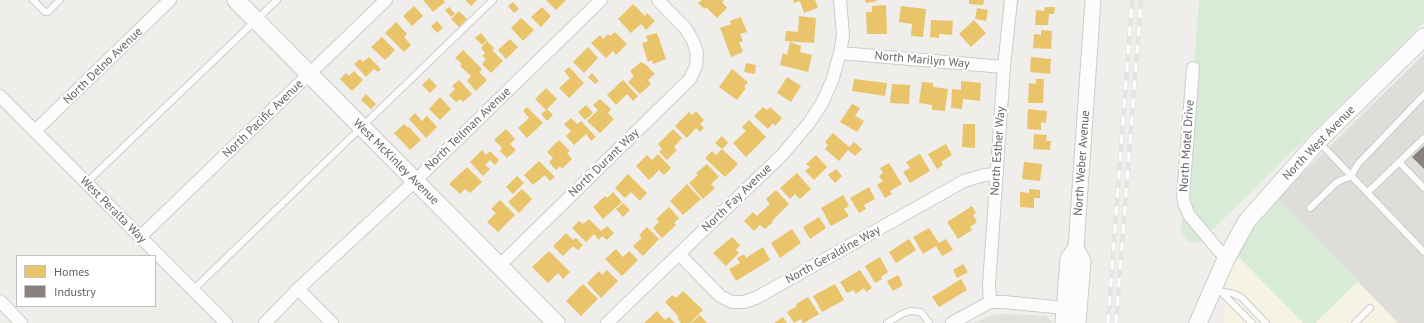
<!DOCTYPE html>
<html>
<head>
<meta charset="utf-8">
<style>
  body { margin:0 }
  #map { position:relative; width:1424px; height:323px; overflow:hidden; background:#efeeea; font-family:"PT Sans",sans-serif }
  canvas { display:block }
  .legend { position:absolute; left:16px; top:255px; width:140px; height:52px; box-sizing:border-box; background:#fff; border:1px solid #bfc1c3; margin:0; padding:5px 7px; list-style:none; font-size:12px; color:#5f6368 }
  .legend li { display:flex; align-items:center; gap:8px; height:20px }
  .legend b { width:20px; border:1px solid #bfc1c3 }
</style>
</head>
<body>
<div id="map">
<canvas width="1424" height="323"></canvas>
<ul class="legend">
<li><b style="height:11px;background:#e9c46a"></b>Homes</li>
<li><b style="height:11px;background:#8a817c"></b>Industry</li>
</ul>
</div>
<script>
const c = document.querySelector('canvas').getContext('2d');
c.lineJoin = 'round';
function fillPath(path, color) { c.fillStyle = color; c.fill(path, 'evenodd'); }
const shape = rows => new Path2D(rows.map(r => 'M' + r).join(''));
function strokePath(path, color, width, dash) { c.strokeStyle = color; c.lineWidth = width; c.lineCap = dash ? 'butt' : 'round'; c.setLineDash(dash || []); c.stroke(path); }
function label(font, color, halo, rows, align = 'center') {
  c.font = font + ' "PT Sans",sans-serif'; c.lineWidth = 4; c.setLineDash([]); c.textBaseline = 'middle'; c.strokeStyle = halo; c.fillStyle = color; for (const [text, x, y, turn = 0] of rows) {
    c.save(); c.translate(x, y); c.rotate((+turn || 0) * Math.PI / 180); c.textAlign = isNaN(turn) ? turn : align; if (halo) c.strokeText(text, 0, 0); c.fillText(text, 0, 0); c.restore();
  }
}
const commercial = shape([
  [1228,246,1303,323,1224,323],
  [1358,281,1398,323,1315,323]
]);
const industrial = shape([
  [1424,54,1424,323,1398,323,1277,198]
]);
const education = shape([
  [1005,314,1046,316,1050,320,1052,323,973,323,990,316]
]);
const green = shape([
  [1199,0,1424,0,1424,22,1199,243,1188,241,1181,233],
  [1277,198,1358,281,1315,323,1303,323,1228,246]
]);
const homes = shape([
  [423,0,443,0,445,2,433,12],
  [465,0,477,0,471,6],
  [546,0,566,0,556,10],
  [702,0,724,0,722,2,727,8,717,18,706,7,704,9,698,3],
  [793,0,815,0,818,8,804,13,800,1,794,3],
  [865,0,877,0,877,1,866,3],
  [969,0,984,0,983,5,969,4],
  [513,2,519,9,514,13,508,6],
  [633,4,645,16,647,13,655,21,646,30,641,24,631,33,618,19],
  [886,5,887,34,867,34,866,12,872,12,872,6],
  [414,6,423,16,412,26,403,16],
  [901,6,926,9,923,37,911,36,912,24,899,22],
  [449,7,455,14,451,17,445,10],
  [542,7,551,16,541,27,531,17],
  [1045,7,1055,7,1054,14,1049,14,1048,25,1035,25,1036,10,1044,11],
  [977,8,988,10,986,21,975,19],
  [459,11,467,19,459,27,451,19],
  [799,16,816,18,814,43,785,41,786,31,798,32],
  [741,17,747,32,740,34,743,41,739,42,743,52,731,57,720,28,731,24,730,21],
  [521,18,534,30,523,41,511,28],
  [931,20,953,21,952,35,939,34,939,38,930,37],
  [974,20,986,33,971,47,959,34],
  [437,21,443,28,437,33,431,26],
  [396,22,407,34,404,37,411,45,404,52,385,33],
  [1041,30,1052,31,1051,49,1033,48,1034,34,1041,35],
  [615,32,627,44,616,55,613,51,606,58,591,43,600,35,603,39,608,34,610,36],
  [481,33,487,40,482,45,475,38],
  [657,33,666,59,653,64,652,60,648,62,642,43,648,41,646,36],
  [382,37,395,50,385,60,371,47],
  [510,39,518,47,506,59,498,50],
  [487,41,494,48,492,50,503,61,491,73,482,64,486,59,482,56,485,53,481,48],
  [790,42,801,46,800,52,812,55,808,72,780,65,783,53,787,55],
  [588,47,598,58,584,73,573,62],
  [463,50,482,69,479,72,487,80,476,91,467,81,471,76,460,66,462,64,455,58],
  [369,57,381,69,378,72,374,69,366,77,354,64,360,59,363,62],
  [1031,57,1051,59,1050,74,1030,72],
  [641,62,646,65,655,74,648,80,651,84,640,94,628,82,634,76,630,71],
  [746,63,756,65,755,74,744,72],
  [569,67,584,83,569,98,559,88,570,78,564,71],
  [732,69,748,82,744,87,746,88,737,100,719,87],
  [354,71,363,80,352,91,340,79,346,73,349,76],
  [592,73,599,81,595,84,588,77],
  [787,77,801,86,791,102,777,93],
  [429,78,437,86,430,93,422,85],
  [854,79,887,83,885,96,852,91],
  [1036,79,1044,79,1043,103,1028,103,1029,83,1036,84],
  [459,80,472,94,463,102,460,99,456,102,449,95,455,89,452,86],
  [623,80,638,96,633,101,627,94,616,105,607,95],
  [961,81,981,83,980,101,963,99,962,109,951,108,952,89,961,90],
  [922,82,933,83,933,87,948,89,945,111,932,110,932,105,919,103],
  [892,84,910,85,909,104,890,103],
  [546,88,557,99,547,109,553,115,547,121,541,114,546,110,535,99],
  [366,94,376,104,371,109,361,100],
  [440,97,451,109,440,120,429,109],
  [600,99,611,109,608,113,614,119,600,133,587,121,598,110,593,105],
  [852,104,860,108,855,116,864,121,857,132,840,122],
  [586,105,593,113,585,120,578,112],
  [527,107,543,123,527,138,518,128,529,118,523,111],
  [763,107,767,110,770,107,782,118,775,126,773,123,768,129,754,116],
  [1028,109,1047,111,1046,123,1041,122,1041,130,1027,129],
  [696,111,704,120,700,124,704,128,700,132,696,128,687,138,675,126,689,112,692,115],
  [415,113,422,121,427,116,437,127,426,138,409,119],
  [571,118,577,124,581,121,596,137,591,141,586,134,574,145,566,136,571,131,564,124],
  [749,120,766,137,746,157,733,143,746,131,742,127],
  [404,124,408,128,409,127,421,140,410,150,394,133],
  [963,124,975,124,975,148,962,147],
  [506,129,515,139,510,144,516,150,507,158,500,151,502,148,494,140],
  [673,129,682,138,674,147,677,150,667,160,659,152,662,149,658,144],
  [833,133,849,147,854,142,862,149,855,156,848,150,839,161,825,149,828,145,825,142],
  [1034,134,1047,135,1046,141,1051,141,1050,150,1033,149],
  [722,136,728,143,722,149,715,143],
  [559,140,570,151,567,153,572,159,562,169,560,166,556,170,549,162,553,158,547,152],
  [946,144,952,155,941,162,943,165,937,169,928,154],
  [722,149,738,164,725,177,705,158,712,151,716,155],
  [482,150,486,155,490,151,499,160,495,165,490,160,485,165,490,169,483,176,470,162],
  [658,154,671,168,664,175,659,170,649,180,636,166,647,155,652,160],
  [920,154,930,171,910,183,903,172,910,168,906,162],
  [816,155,827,167,814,180,805,171,810,167,806,164],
  [539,161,555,177,550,181,545,175,533,185,524,175],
  [1024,162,1042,164,1040,181,1022,179],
  [889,163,902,184,890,191,892,194,885,198,877,185,883,181,879,176,883,173,880,168],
  [707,164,719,177,711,184,715,188,703,199,689,183,698,175,696,173],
  [467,167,482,182,470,193,465,189,460,194,449,184],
  [836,169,842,176,835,183,828,175],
  [797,173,811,189,800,199,795,194,790,199,780,188],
  [628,174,647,193,640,201,631,192,625,198,615,188],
  [517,176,524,183,513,194,506,187],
  [687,184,701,199,683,215,670,201],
  [869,187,875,199,864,205,866,209,859,213,850,198],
  [522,189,532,199,519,213,508,202],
  [1029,189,1040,190,1040,198,1034,198,1034,208,1020,207,1020,192,1029,193],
  [776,190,789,204,772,221,773,222,765,229,760,225,754,231,744,221,753,212,757,216,770,204,766,199],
  [613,192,622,202,603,219,593,207,605,196,607,198],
  [843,195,849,206,844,209,849,216,831,226,821,208],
  [500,200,515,215,498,232,487,222,496,213,491,209],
  [623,203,630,210,623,217,616,209],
  [972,206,976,213,973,215,977,222,970,227,972,230,958,239,947,222],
  [669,207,679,218,674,223,676,225,662,238,653,228,659,222,656,219],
  [819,217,826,228,810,239,803,227],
  [589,219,601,231,607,226,614,233,607,240,602,236,599,240,594,234,586,242,572,228,579,221,583,224],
  [647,227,659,239,643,256,633,246,642,238,639,235],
  [929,228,939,243,946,239,953,250,942,256,936,246,923,254,913,237],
  [792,229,801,243,780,258,771,243],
  [566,233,573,240,576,238,583,245,578,250,573,246,563,256,553,246],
  [732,237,740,245,736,250,739,253,726,266,713,253],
  [909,239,916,250,896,263,889,252],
  [763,247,770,260,736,281,729,269,740,263,737,258,744,254,746,258],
  [616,249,623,257,629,251,638,260,622,276,605,259],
  [549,251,570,272,563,279,558,273,548,283,532,267],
  [880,257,888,272,881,277,882,279,875,283,865,266],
  [963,264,968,272,957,278,953,270],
  [607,270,618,281,601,298,587,283,599,271,602,275],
  [860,270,872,288,866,292,864,288,856,294,853,290,847,293,840,282],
  [898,275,903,285,893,291,887,281],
  [961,279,967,290,939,307,932,297],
  [583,284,598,299,581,316,566,301],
  [835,284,844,300,822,312,813,296],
  [683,291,703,310,690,323,681,323,677,318,679,317,665,302,672,295,676,298],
  [808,297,819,314,804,323,803,323,801,319,794,323,787,312,797,306,796,304],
  [657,311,665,320,669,317,675,323,644,323],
  [700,315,707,323,691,323],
  [783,317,787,323,774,323]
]);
const industry = shape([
  [1424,146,1424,169,1412,157]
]);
const service = shape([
  [33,0,45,12,48,12,60,0],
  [1319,142,1424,252],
  [1399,162,1424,188],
  [86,183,277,0],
  [1367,193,1424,138],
  [1310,208,1337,182,1351,176,1358,164,1424,95],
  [193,290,493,0],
  [1221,292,1252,323],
  [1222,292,1231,293,1241,297,1266,323],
  [887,323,902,314,910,311,921,312,929,323],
  [1355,323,1370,308]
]);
const minor = shape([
  [840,53,1004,67],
  [1193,68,1183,196,1184,203,1189,215,1226,259],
  [0,96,226,323],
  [35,131,170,0],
  [140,237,386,0],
  [679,254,720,296,732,302,744,302,756,298,964,181,984,175,997,174],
  [499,266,690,79,696,66,697,53,693,41,686,29,658,0],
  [298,289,332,323],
  [0,301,21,323],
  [990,302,989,285,1004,67,1011,0],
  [265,323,298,289,415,181,601,0],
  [607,323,782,155,809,123,822,103,832,81,840,53,843,35,840,0],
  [952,323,990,302,1004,302,1064,308,1070,315]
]);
const tertiary = shape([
  [1076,247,1083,261,1078,323],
  [1063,323,1068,259,1076,247,1093,0]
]);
const secondary = shape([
  [236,0,556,323],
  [1198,323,1226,259,1247,221,1318,141,1424,37]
]);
const rail = shape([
  [1108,323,1132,0],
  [1116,323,1141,0]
]);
const streetNames = [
  ["North Marilyn Way",922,60,5],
  ["North Delno Avenue",103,66,-44],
  ["North Pacific Avenue",263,119,-44],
  ["North Teilman Avenue",468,129,-44],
  ["North West Avenue",1319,143,-46],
  ["North Motel Drive",1187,146,-86],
  ["North Esther Way",998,151,-86],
  ["West McKinley Avenue",396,162,45],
  ["North Durant Way",604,163,-44],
  ["North Weber Avenue",1082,163,-86],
  ["North Fay Avenue",737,198,-44],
  ["West Peralta Way",113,210,45],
  ["North Geraldine Way",833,255,-29]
];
fillPath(commercial, '#f7f3e4');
fillPath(industrial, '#dfddda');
fillPath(education, '#e2e0da');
fillPath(green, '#d8ebd6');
fillPath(homes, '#e9c46a');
fillPath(industry, '#8a817c');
strokePath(service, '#cbcccc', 8);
strokePath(minor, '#cbcccc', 14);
strokePath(tertiary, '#cbcccc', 17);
strokePath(secondary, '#cacacb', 19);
strokePath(service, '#fdfcfc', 6);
strokePath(minor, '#fdfcfc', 12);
strokePath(tertiary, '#fdfcfc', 15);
strokePath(secondary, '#fdfcfc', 17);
strokePath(rail, '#e4e4e4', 4.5);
strokePath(rail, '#fff', 3, [9]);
label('12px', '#5f6368', '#fff', streetNames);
</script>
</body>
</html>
